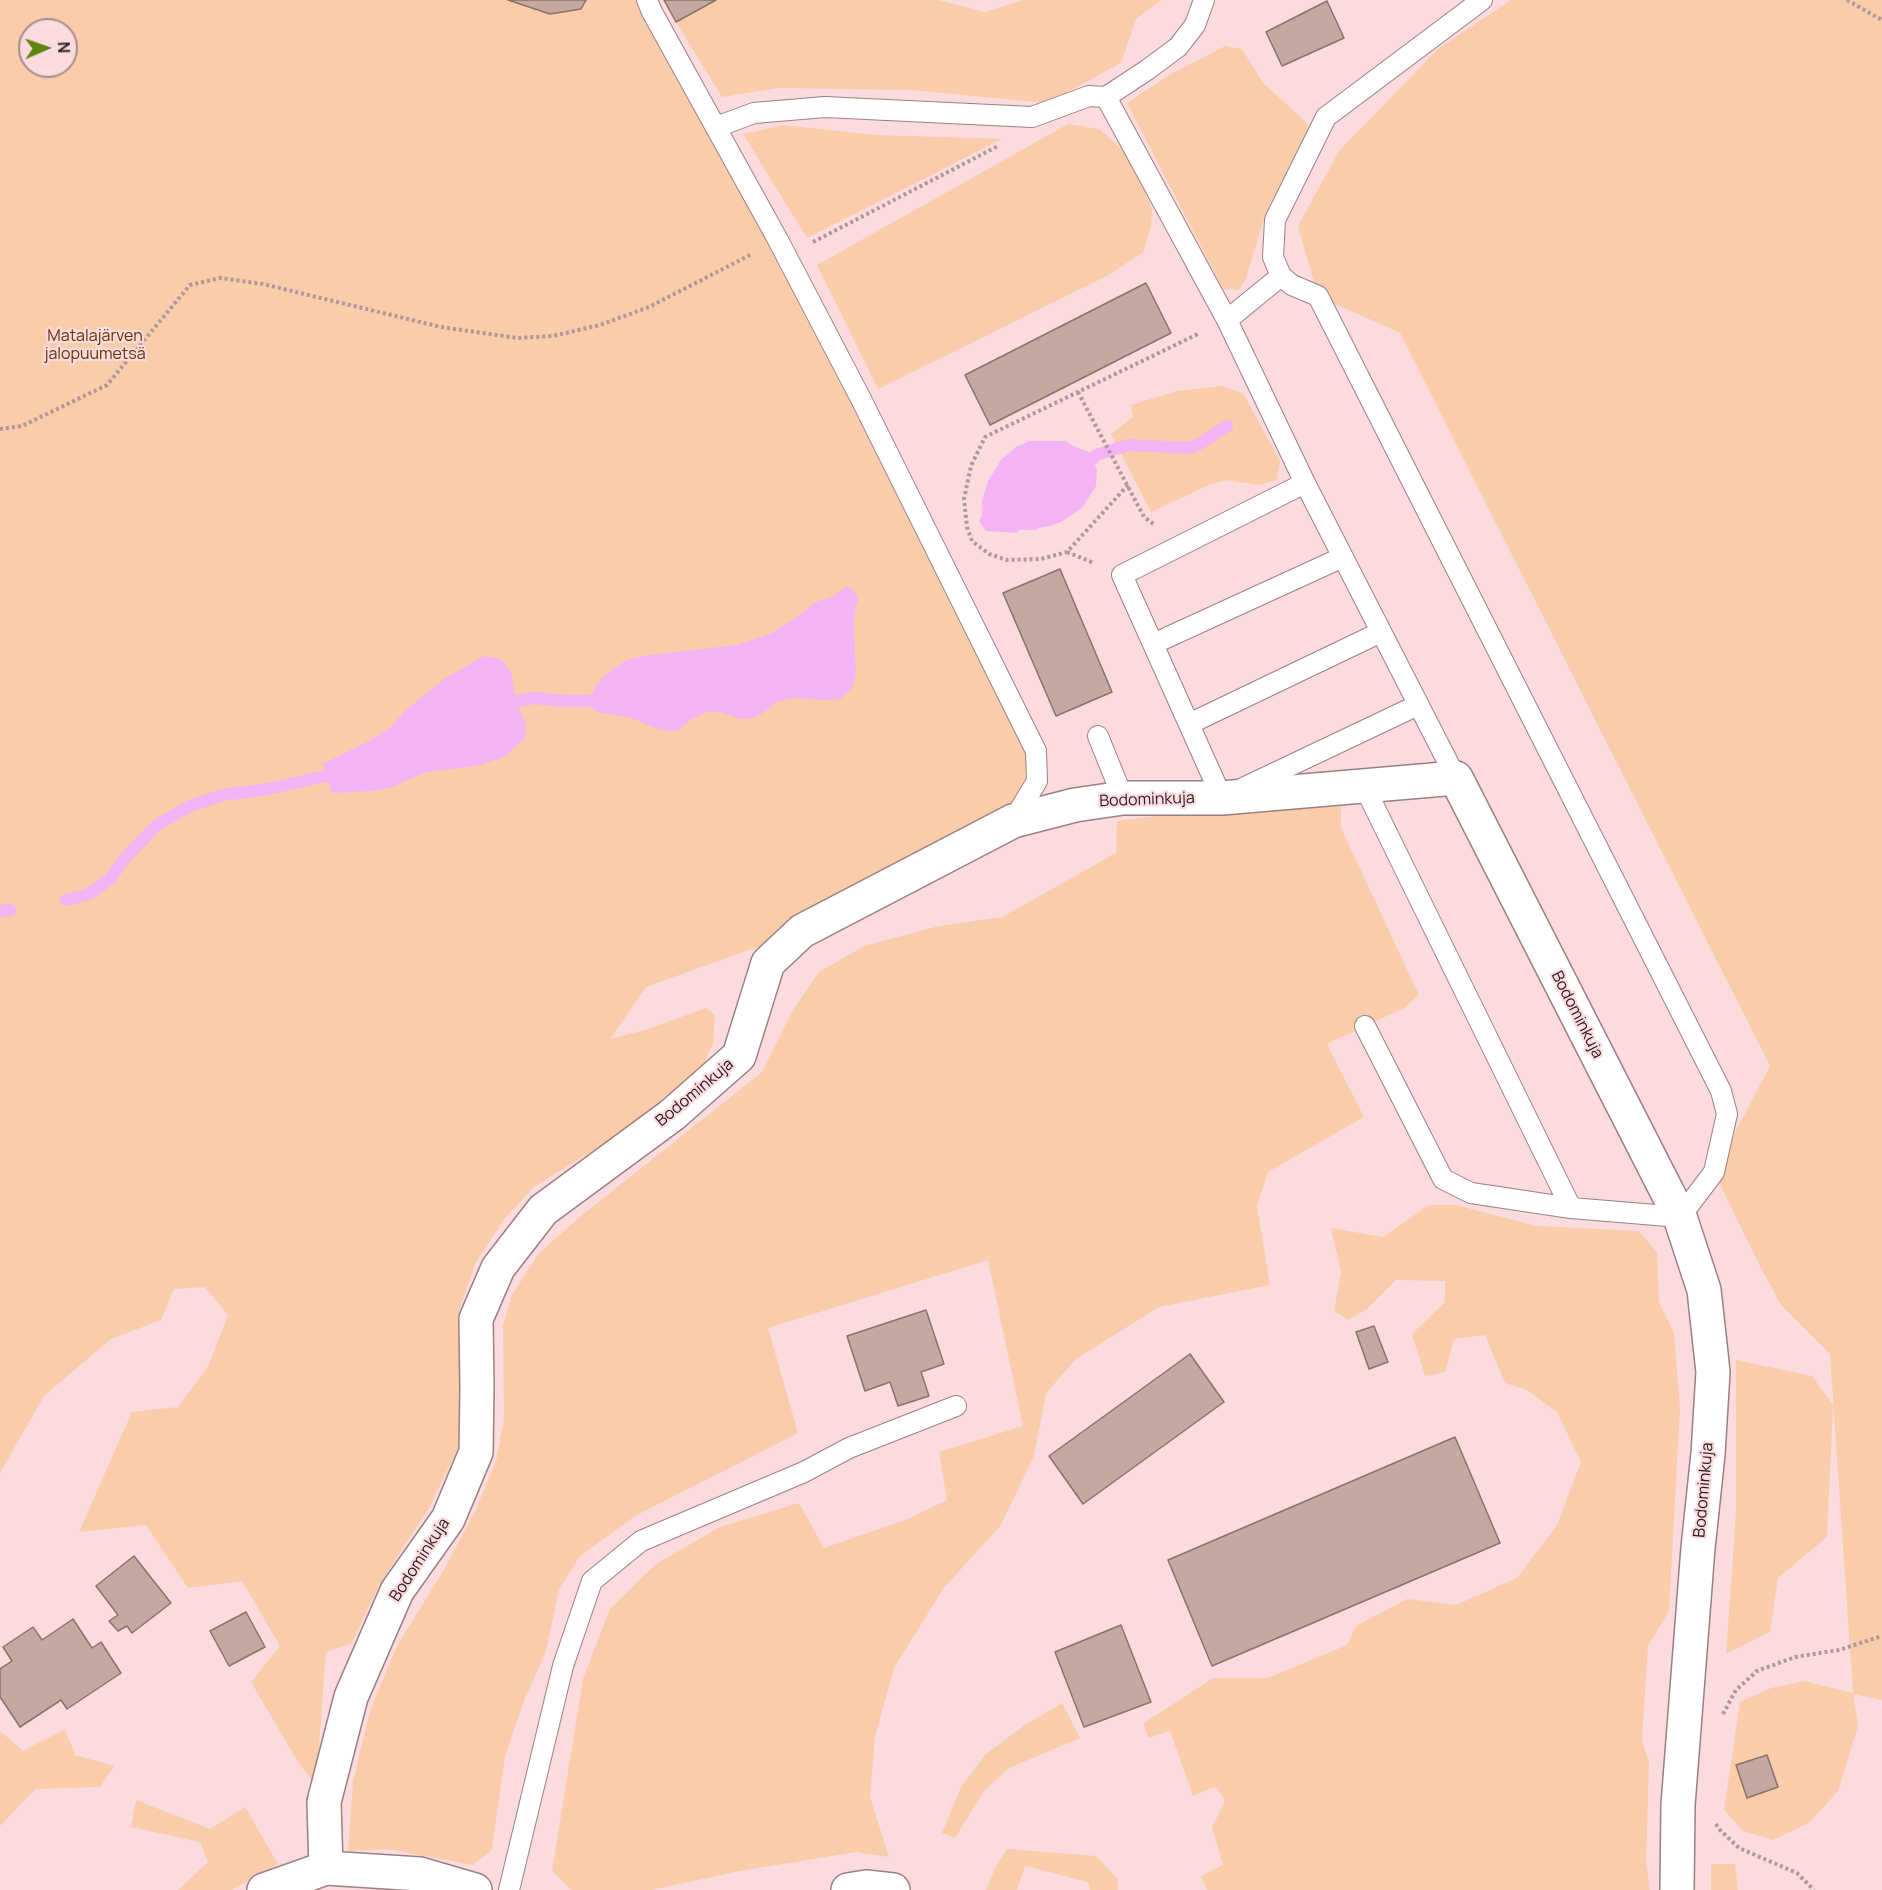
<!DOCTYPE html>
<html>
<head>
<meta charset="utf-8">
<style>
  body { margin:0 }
  #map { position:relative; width:1882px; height:1890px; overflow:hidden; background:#fbdbde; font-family:Manrope,sans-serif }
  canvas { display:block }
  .north { position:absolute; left:18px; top:18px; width:60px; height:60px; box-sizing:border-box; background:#fbdbde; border:2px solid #a68e90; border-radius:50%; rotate:88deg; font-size:16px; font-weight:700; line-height:24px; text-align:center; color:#261b1c }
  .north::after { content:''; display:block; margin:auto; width:21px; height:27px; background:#5e860f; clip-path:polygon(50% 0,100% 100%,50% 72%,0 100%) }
</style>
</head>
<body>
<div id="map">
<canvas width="1882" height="1890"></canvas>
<div class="north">N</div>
</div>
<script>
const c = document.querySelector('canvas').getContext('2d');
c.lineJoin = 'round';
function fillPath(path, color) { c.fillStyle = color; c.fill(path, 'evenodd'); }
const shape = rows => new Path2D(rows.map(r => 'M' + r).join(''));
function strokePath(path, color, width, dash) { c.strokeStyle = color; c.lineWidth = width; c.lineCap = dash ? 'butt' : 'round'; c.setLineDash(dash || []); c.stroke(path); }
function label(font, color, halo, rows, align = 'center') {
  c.font = font + ' Manrope,sans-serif'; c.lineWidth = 4.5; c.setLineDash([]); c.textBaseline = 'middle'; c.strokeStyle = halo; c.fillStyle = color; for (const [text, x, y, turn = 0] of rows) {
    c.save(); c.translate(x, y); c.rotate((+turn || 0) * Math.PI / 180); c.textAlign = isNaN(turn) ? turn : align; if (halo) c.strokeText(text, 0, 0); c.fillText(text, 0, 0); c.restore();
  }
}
const green = shape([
  [0,0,647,0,1015,706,1037,781,1013,821,802,931,646,987,610,1039,645,1030,706,1008,715,1015,713,1044,699,1073,666,1105,534,1187,505,1218,476,1262,459,1310,460,1444,429,1508,380,1583,351,1644,326,1652,316,1785,298,1762,251,1682,280,1646,242,1581,188,1588,146,1525,79,1532,132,1412,178,1407,208,1367,228,1315,205,1287,174,1289,161,1320,111,1339,44,1396,0,1473],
  [30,30,66,30,66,66,30,66],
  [716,0,938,0,985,12,1023,0,1161,0,1136,19,1121,63,1047,103,911,90,779,88,722,97,676,22],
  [1511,0,1882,0,1882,1700,1853,1694,1858,1726,1838,1791,1810,1822,1773,1840,1743,1831,1724,1810,1740,1702,1771,1688,1804,1681,1853,1693,1830,1354,1781,1305,1759,1264,1714,1172,1770,1066,1400,333,1318,296,1298,226,1339,151,1438,49],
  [1225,46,1242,49,1263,83,1305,121,1311,132,1264,218,1246,278,1239,290,1223,289,1127,103,1171,74],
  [1068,124,1099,129,1130,156,1152,209,1151,226,1143,252,1109,275,878,389,817,265],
  [784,125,876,135,1002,139,807,238,743,134],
  [1222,386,1243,393,1280,461,1277,480,1259,485,1227,480,1211,484,1151,512,1111,434,1133,417,1131,405,1177,391],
  [1341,806,1341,828,1419,995,1404,1008,1327,1044,1364,1117,1268,1172,1257,1206,1270,1285,1159,1307,1076,1359,1046,1393,1034,1456,1001,1525,943,1589,894,1668,875,1737,870,1797,889,1857,856,1852,740,1871,651,1890,571,1890,552,1871,583,1679,610,1609,656,1564,720,1527,799,1503,824,1548,908,1519,947,1500,939,1452,1023,1426,988,1260,768,1328,798,1433,635,1516,579,1557,559,1590,545,1654,525,1698,505,1756,492,1850,473,1865,387,1849,348,1851,353,1781,371,1708,398,1644,445,1568,476,1509,496,1461,504,1419,503,1325,512,1295,539,1253,581,1216,762,1072,793,1010,819,972,864,946,939,926,1002,917,1116,853,1117,821,1157,816],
  [1429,1205,1456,1205,1536,1226,1639,1231,1657,1252,1659,1302,1674,1333,1680,1408,1669,1611,1648,1646,1642,1740,1649,1762,1646,1862,1650,1890,1207,1890,1201,1876,1223,1865,1212,1827,1225,1801,1216,1786,1193,1796,1170,1731,1148,1738,1144,1723,1213,1678,1268,1678,1347,1645,1356,1626,1407,1599,1456,1605,1517,1578,1557,1525,1581,1462,1557,1412,1527,1390,1505,1383,1485,1335,1454,1339,1445,1372,1425,1376,1412,1334,1445,1302,1445,1281,1396,1280,1367,1309,1348,1320,1334,1311,1341,1272,1331,1228,1383,1237],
  [1736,1360,1812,1376,1833,1405,1827,1537,1778,1578,1770,1632,1726,1654,1736,1512],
  [1062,1703,1080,1738,1009,1768,984,1791,955,1838,942,1833,961,1787,986,1754,1025,1725],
  [65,1729,75,1755,114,1766,100,1787,36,1789,0,1826,0,1731,23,1751],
  [136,1800,210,1829,245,1807,278,1864,232,1890,178,1890,208,1862,200,1842,131,1827],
  [1007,1849,1096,1856,1118,1879,1118,1890,1090,1890,1088,1882,1025,1866,1017,1890,986,1890,996,1866],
  [1711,1864,1735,1864,1738,1890,1711,1890]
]);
const water = shape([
  [1029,441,1066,441,1073,446,1089,452,1097,470,1096,486,1082,508,1061,522,1050,526,1038,528,1036,530,1019,530,1017,533,986,531,979,521,982,516,982,501,988,481,1001,460,1016,447],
  [847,586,855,592,858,600,854,614,854,632,856,674,852,688,840,699,828,700,792,698,777,702,760,715,750,719,741,719,721,712,706,712,692,719,678,730,668,731,656,728,629,717,597,712,591,706,591,697,595,687,603,677,625,661,643,656,737,645,772,633,794,619,816,602,832,597],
  [484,656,501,659,511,672,516,701,526,724,525,738,504,757,476,766,426,772,392,787,371,791,332,793,323,764,369,741,391,727,405,711,444,679]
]);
const stream = shape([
  [1093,459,1096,455,1129,445,1189,448,1201,443,1227,426],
  [516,701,534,698,563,701,591,701],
  [66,900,89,894,110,879,124,859,157,825,190,806,223,795,268,789,326,776],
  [0,911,10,910]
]);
const building = shape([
  [508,0,586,0,581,9,550,14,508,0],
  [664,0,716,0,676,22,664,0],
  [1327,1,1344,38,1282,66,1266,32,1327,1],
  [1146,283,1171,333,990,425,965,375,1146,283],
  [1060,569,1112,692,1056,716,1003,593,1060,569],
  [926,1310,944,1364,921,1372,929,1396,898,1406,890,1382,865,1391,847,1336,926,1310],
  [1374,1326,1388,1362,1369,1369,1356,1332,1374,1326],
  [1190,1354,1224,1402,1083,1504,1049,1456,1190,1354],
  [1455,1437,1500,1543,1212,1666,1168,1560,1455,1437],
  [134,1556,171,1603,132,1633,127,1626,118,1631,109,1621,118,1615,96,1586,134,1556],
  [246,1612,265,1647,229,1666,210,1631,246,1612],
  [73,1619,92,1648,101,1642,121,1673,67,1709,61,1700,20,1727,0,1697,0,1669,12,1661,3,1647,33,1627,42,1640,73,1619],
  [1121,1625,1151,1702,1084,1727,1055,1652,1121,1625],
  [1767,1755,1778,1787,1747,1798,1736,1765,1767,1755]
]);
const path = shape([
  [1847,0,1882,20],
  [813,242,998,146],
  [1078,392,1144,517,1155,525],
  [0,429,22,426,107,385,190,285,220,278,263,284,441,327,517,338,553,336,600,325,649,307,752,254],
  [1128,485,1067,552,1041,559,1007,560,989,554,972,541,967,527,964,499,971,466,985,437,1200,333],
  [1067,552,1094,563],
  [1723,1714,1736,1690,1757,1671,1795,1657,1839,1650,1882,1636],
  [1716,1824,1720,1830,1739,1848,1797,1873,1814,1890]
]);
const lane = shape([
  [647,0,652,12,778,240,862,401,1036,751,1037,781,1013,821],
  [1204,0,1195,25,1178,47,1147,70,1106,97,1227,320,1281,276],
  [716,127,754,113,825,107,1032,117,1089,96,1106,97],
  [1227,320,1305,483,1456,778],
  [1305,483,1122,575,1222,798,1418,705],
  [1153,644,1343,557],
  [1189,724,1381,632],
  [1098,736,1123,798],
  [1364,786,1571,1208],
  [1365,1026,1443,1179,1471,1193,1571,1208,1680,1217,1714,1172,1727,1114,1721,1091,1318,296,1292,285,1281,276,1273,257,1275,220,1326,117,1482,0],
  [509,1890,563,1666,592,1581,641,1541,804,1472,849,1448,956,1406]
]);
const street = shape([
  [326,1868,324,1802,351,1697,397,1591,448,1519,476,1452,477,1387,476,1319,498,1268,543,1210,672,1115,739,1056,768,963,802,931,1013,821,1075,805,1123,798,1222,798,1456,778,1680,1217,1704,1290,1713,1372,1708,1454,1698,1548,1678,1805,1677,1890],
  [264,1890,326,1868,420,1874,475,1890],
  [848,1890,866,1887,893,1890]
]);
const parkNames = [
  ["Matalajärven",95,337],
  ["jalopuumetsä",95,355]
];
const streetNames = [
  ["Bodominkuja",1147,800,-2],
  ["Bodominkuja",1577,1015,63],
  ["Bodominkuja",695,1093,-40],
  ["Bodominkuja",1704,1490,-85],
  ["Bodominkuja",420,1560,-57]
];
fillPath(green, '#f9ccaa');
fillPath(water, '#f4b3f5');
strokePath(stream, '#f4b3f5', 12);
fillPath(building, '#c5a8a0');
strokePath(building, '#8c726b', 1.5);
strokePath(lane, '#9c7f82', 22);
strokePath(street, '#9c7f82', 36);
strokePath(path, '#b0979a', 4, [3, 3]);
strokePath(lane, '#fff', 20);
strokePath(street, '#fff', 33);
label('16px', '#613303', '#fbdbde', parkNames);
label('16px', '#261b1c', '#fbdbde', streetNames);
</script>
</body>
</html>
